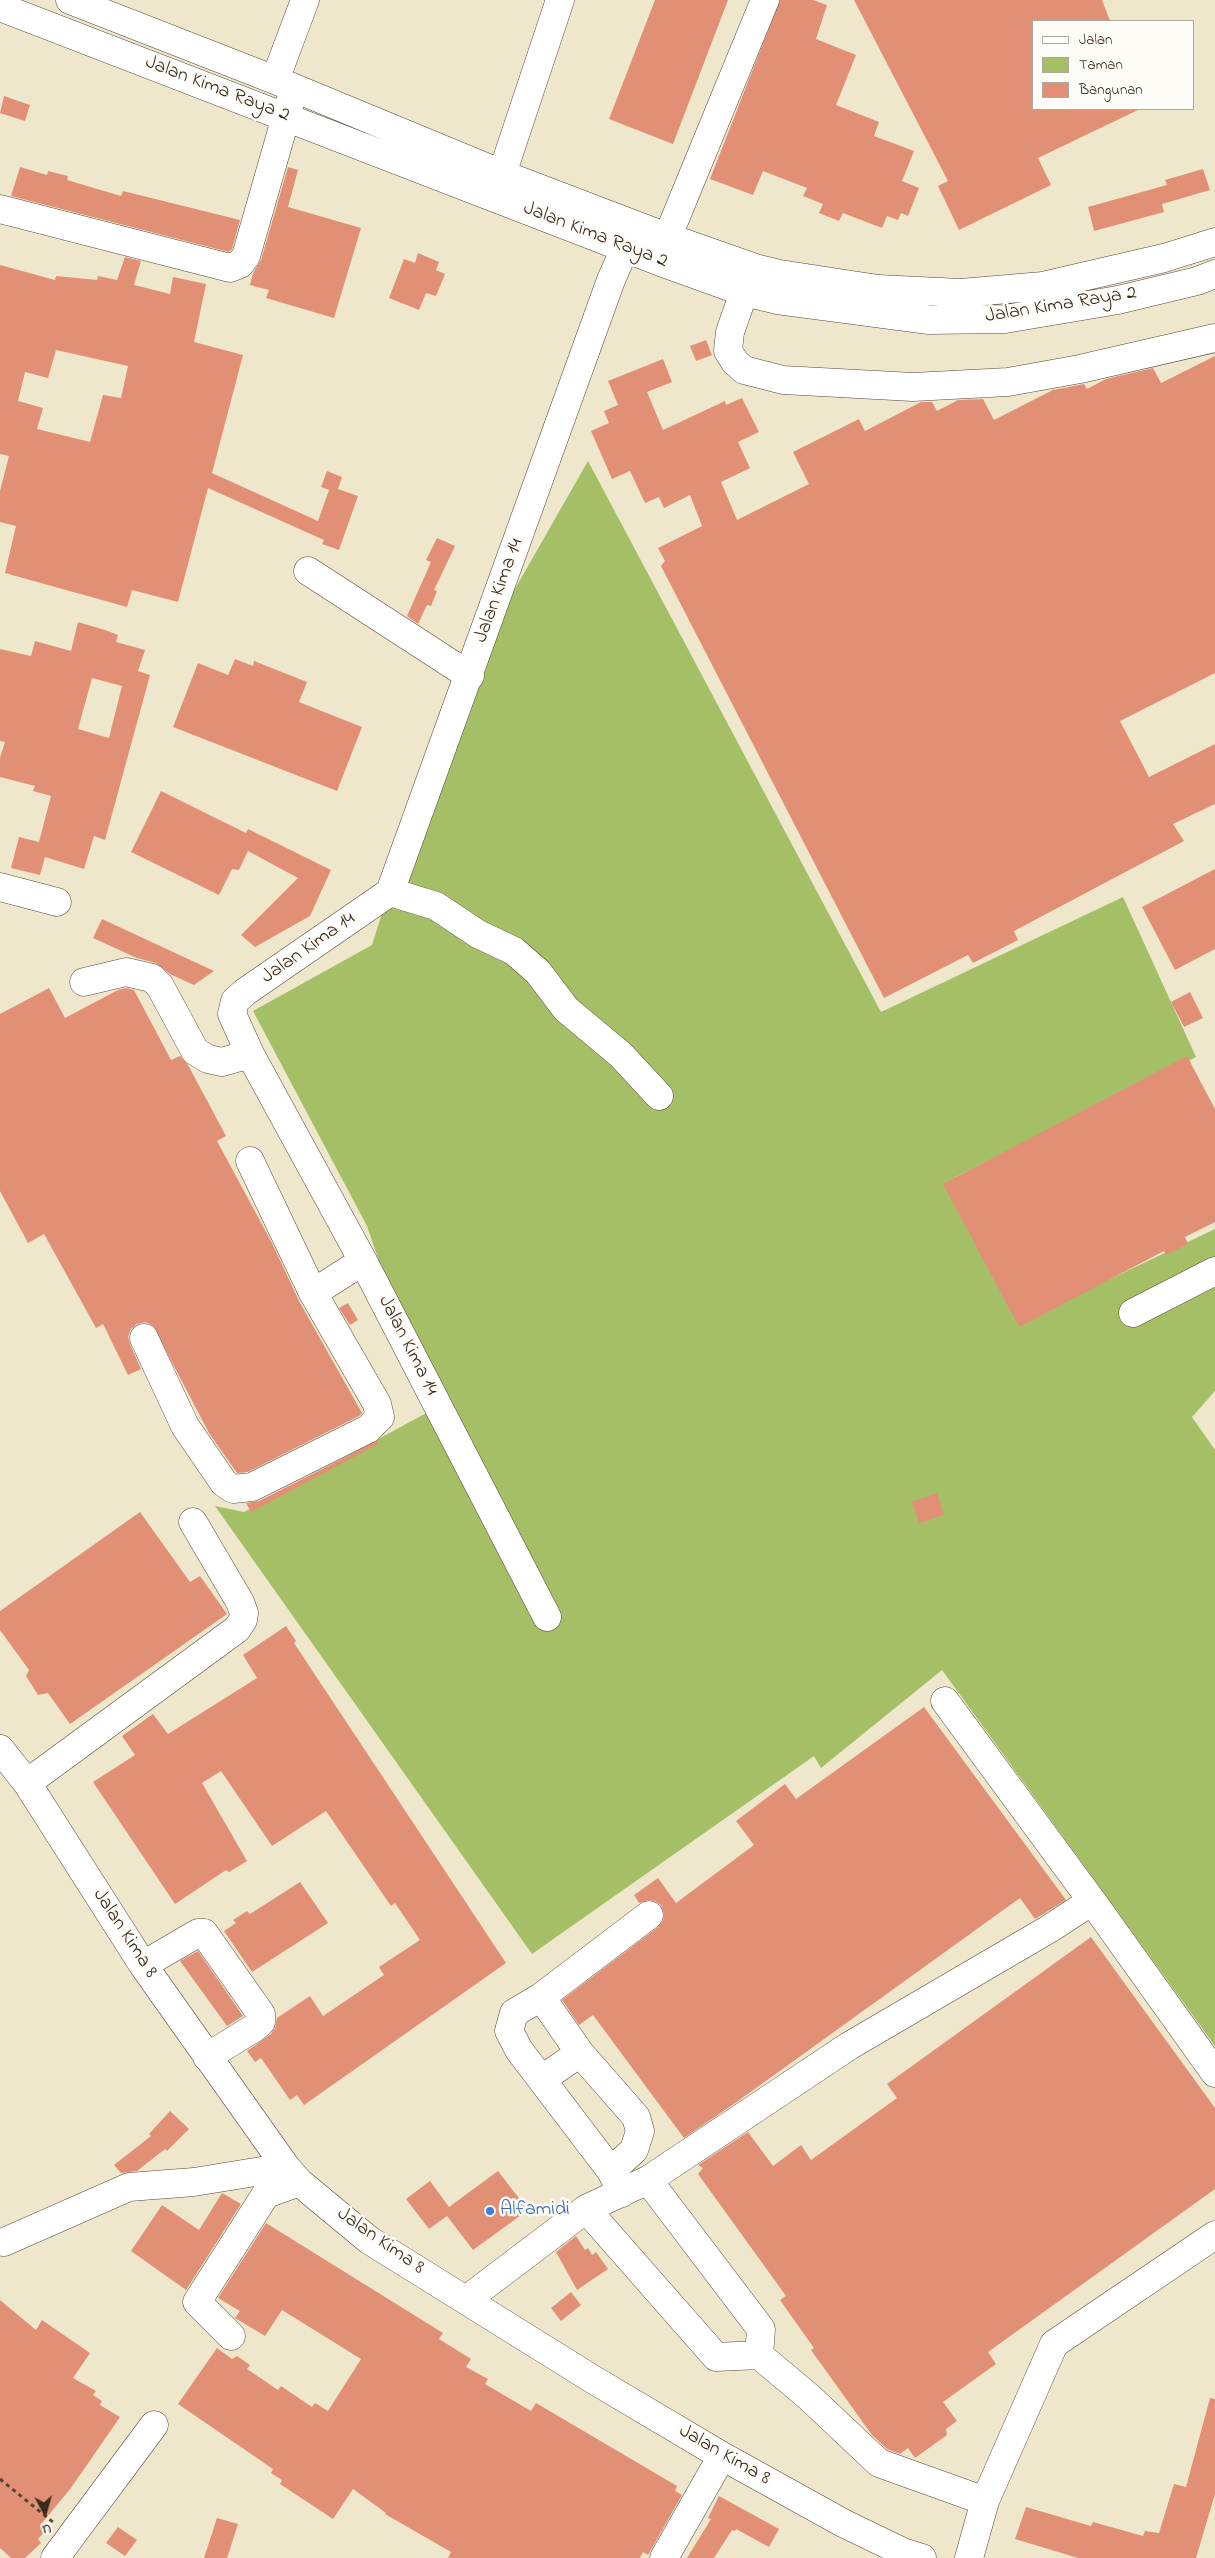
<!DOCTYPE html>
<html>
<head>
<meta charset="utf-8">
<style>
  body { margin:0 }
  #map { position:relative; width:1215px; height:2558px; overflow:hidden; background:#eee7cc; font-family:"Indie Flower",sans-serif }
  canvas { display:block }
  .legend { position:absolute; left:1032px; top:20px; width:162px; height:90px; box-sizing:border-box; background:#fdfcf7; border:1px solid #afa8a0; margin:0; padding:6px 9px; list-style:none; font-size:15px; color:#3b2a1e }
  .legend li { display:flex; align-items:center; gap:10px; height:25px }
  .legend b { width:25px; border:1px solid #afa8a0 }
  .north { position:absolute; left:20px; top:2488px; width:50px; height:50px; -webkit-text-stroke:4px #fdfcf7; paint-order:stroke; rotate:174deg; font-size:14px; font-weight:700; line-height:20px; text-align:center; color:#3b2a1e }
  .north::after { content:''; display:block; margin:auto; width:18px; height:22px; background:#3b2a1e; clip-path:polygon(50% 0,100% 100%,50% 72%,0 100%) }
</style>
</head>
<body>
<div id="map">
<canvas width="1215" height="2558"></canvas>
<ul class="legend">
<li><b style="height:6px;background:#fff"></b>Jalan</li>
<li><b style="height:14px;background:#a5bf66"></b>Taman</li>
<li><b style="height:14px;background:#e29075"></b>Bangunan</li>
</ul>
<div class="north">U</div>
</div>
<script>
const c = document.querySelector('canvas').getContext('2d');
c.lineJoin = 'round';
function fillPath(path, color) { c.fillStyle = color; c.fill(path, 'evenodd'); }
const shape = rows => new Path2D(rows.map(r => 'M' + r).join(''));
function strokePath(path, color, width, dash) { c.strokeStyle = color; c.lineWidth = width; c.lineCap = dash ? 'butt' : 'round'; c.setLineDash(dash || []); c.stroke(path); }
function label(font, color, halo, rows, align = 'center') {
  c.font = font + ' "Indie Flower",sans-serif'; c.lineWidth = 5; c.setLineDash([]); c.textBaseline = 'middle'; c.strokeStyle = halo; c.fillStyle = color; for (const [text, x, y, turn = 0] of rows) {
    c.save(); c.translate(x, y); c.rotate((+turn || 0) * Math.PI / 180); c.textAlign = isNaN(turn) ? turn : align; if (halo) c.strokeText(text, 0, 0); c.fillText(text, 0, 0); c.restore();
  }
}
const green = shape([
  [588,461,881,1012,1123,897,1196,1057,956,1177,1024,1320,1215,1229,1215,1391,1192,1417,1215,1450,1215,2046,942,1670,821,1768,814,1756,532,1954,215,1506,244,1512,430,1411,367,1226,253,1011,372,945,447,708]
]);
const building = shape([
  [655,0,728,0,673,144,609,119],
  [780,0,813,0,827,5,816,39,856,55,836,105,879,122,874,136,914,151,902,181,919,188,908,216,901,213,898,220,887,216,882,228,843,213,839,221,819,213,823,204,803,196,807,188,763,171,753,195,710,179],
  [854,0,1102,0,1110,21,1034,21,1034,109,1140,109,1038,158,1051,185,959,230,938,186,948,181],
  [4,96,30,105,25,121,0,113],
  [20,167,47,175,48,171,68,176,67,180,121,196,123,191,240,220,232,249,229,252,11,196],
  [288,167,298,170,288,207,361,228,334,318,266,298,269,290,250,285,253,273,261,260],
  [1203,169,1210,190,1162,204,1164,212,1094,231,1088,207,1167,185,1165,180],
  [418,253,439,262,436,270,445,274,436,296,426,293,419,310,389,298,404,259,415,263],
  [125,257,141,261,134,285,170,294,173,277,206,284,194,342,243,355,212,473,318,521,329,490,321,487,327,471,342,477,338,489,358,496,339,550,322,544,324,540,208,488,178,602,132,590,127,607,5,573,16,526,0,522,0,491,9,456,0,454,0,265,55,280,56,276,97,280,98,276,117,280],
  [56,350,128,366,121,398,103,395,90,442,37,429,43,408,18,401,25,372,48,378],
  [706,340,712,355,696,361,690,346],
  [1215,356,1215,673,1120,721,1149,777,1215,744,1215,804,1173,824,1184,841,1014,931,1018,940,973,963,968,955,884,998,661,566,665,561,658,548,702,526,690,495,664,508,659,497,645,503,630,471,612,479,591,431,609,423,604,411,618,405,608,381,663,359,672,382,647,392,663,430,725,401,726,405,742,398,759,432,738,442,750,468,721,482,737,520,809,484,793,452,859,419,865,431,921,402,932,402,937,411,958,400,983,399,994,420,1053,390,1084,384,1087,389,1106,379,1153,368,1161,383],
  [437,538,455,546,434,590,437,591,431,606,427,605,418,624,407,616,431,562,426,560],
  [78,622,105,630,118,635,116,642,145,650,138,671,150,675,105,840,94,836,84,869,45,857,40,875,11,868,19,837,39,842,51,796,33,791,35,786,0,777,0,758,5,742,0,741,0,649,31,656,35,641,71,651],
  [92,678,122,686,109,738,78,729],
  [235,659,253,666,254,661,307,682,299,702,362,727,337,791,173,727,198,663,228,675],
  [161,791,246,833,248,829,331,870,310,916,255,947,241,935,298,878,248,851,239,870,232,869,219,895,131,852],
  [1215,869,1215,949,1175,970,1142,907],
  [102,919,214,971,194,985,170,974,156,963,137,958,93,938],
  [49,988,65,1018,118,990,126,988,134,990,171,1060,180,1056,188,1065,226,1136,217,1141,272,1243,299,1301,362,1413,359,1416,248,1472,237,1473,209,1433,153,1326,145,1322,137,1324,131,1329,128,1337,130,1344,141,1369,128,1375,103,1324,96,1328,44,1234,28,1243,0,1191,0,1014],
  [1190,992,1203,1018,1184,1027,1171,1002],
  [1187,1056,1215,1109,1215,1222,1185,1237,1188,1244,1166,1255,1164,1251,1019,1327,943,1184],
  [348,1303,358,1320,350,1325,339,1308],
  [377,1441,378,1444,251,1512,246,1503,259,1501],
  [937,1493,944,1515,919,1523,912,1502],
  [140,1512,190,1582,200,1576,227,1614,70,1724,48,1693,38,1695,26,1676,29,1670,0,1630,0,1611],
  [286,1626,296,1641,294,1643,506,1963,304,2105,297,2095,290,2100,261,2058,255,2062,247,2051,271,2034,275,2028,277,2018,310,1996,323,2016,384,1975,379,1967,420,1940,395,1903,391,1906,326,1811,272,1846,221,1771,202,1783,247,1861,229,1872,226,1870,175,1904,93,1782,135,1755,122,1736,153,1714,168,1734,257,1678,243,1655],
  [924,1707,1066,1900,1035,1919,1020,1898,738,2101,684,2138,593,2015,579,2025,562,2000,658,1927,663,1921,664,1914,661,1905,655,1901,648,1900,639,1903,634,1895,658,1878,676,1903,754,1845,736,1821,785,1784,796,1799],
  [300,1882,328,1923,252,1972,224,1931,236,1923,233,1920,247,1911,250,1914],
  [1091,1937,1215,2108,1215,2189,988,2352,996,2364,943,2402,957,2421,946,2429,947,2435,915,2458,908,2448,900,2454,887,2449,872,2435,811,2350,814,2348,780,2300,786,2296,698,2174,703,2168,698,2165,748,2132,773,2166,801,2145,811,2160,897,2098,887,2084],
  [198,1951,243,2016,227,2026,180,1961],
  [170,2111,189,2129,167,2151,165,2149,137,2171,121,2173,114,2165,151,2136,149,2134],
  [498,2171,528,2210,473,2250,447,2216,429,2229,406,2199,430,2181,449,2207],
  [222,2193,241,2204,186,2290,131,2251,162,2205,199,2230],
  [266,2223,443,2333,439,2339,471,2359,466,2367,488,2379,485,2384,531,2411,536,2403,677,2486,675,2491,682,2495,648,2555,643,2552,640,2558,448,2558,451,2552,385,2514,386,2513,353,2489,333,2519,280,2484,282,2480,271,2473,273,2469,178,2404,217,2348,232,2359,237,2356,250,2365,247,2369,278,2390,281,2386,312,2407,315,2403,328,2411,361,2359,282,2310,265,2336,235,2318,240,2311,218,2298],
  [576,2236,585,2250,588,2248,592,2255,596,2252,608,2269,577,2290,556,2252],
  [571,2292,581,2305,561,2321,551,2308],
  [0,2300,36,2330,42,2320,90,2353,73,2378,96,2391,93,2395,102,2401,100,2405,120,2417,71,2488,42,2523,48,2528,38,2539,41,2543,25,2558,11,2558,0,2548],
  [1210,2398,1215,2399,1215,2494,1196,2558,1078,2558,1015,2539,1026,2507,1091,2526,1093,2522,1143,2536,1145,2531,1159,2533,1174,2484,1186,2487],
  [719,2496,779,2529,769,2547,736,2529,735,2531,732,2530,714,2558,687,2558,711,2519,708,2518],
  [217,2518,238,2524,227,2558,204,2558],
  [118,2527,137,2540,125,2556,106,2543]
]);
const path = shape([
  [0,2479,54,2523]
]);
const minor = shape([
  [70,0,275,80,502,174,667,237,755,268,780,274,878,289,961,293,1043,286,1164,258,1215,242],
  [0,7,658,261,744,292,777,300,929,320,1005,319,1118,300,1197,281,1215,274],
  [275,80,305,0],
  [502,174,560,0],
  [0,209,230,268,240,264,246,256,291,99],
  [661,253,765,0],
  [744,292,730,332,728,351,735,362,744,370,783,380,913,387,1008,382,1080,369,1215,338],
  [308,571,470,676],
  [0,887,57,902],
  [390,892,436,906,478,934,514,951,538,972,566,1009,621,1055,659,1096],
  [84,982,126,972,152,978,160,986,195,1051,208,1059,222,1062,250,1054],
  [250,1161,313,1293],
  [1133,1313,1215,1271],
  [144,1338,185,1426,224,1483,233,1489,252,1487,368,1429,380,1417,377,1404,313,1293,363,1261],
  [547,1617,363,1261,250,1054,232,1014,235,1001,245,992,390,892,611,280,625,248],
  [945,1701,1092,1901],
  [0,1749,27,1783,143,1965,286,2167,299,2182,369,2240,594,2380,722,2456,843,2523,903,2552,922,2558],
  [27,1783,237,1629,243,1620,244,1613,240,1602,193,1522],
  [143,1965,198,1933,204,1933,261,2014,261,2022,254,2028,207,2057],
  [541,1997,580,2053,636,2117,640,2131,634,2150,611,2171],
  [542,2079,580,2053],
  [648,2180,849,2046,1049,1929,1092,1901,1215,2073],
  [622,2193,611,2171,519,2050,509,2031,514,2013,541,1997,649,1915],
  [4,2242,129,2187,194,2182,286,2167],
  [466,2300,586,2209,716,2357,759,2355,761,2329,648,2180,586,2209],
  [231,2336,197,2302,266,2194,299,2182],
  [759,2355,809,2397,879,2463,985,2501],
  [55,2558,154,2425],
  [664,2558,722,2456],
  [969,2558,985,2501,1054,2344,1215,2235]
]);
const markers = [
  [490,2211,5,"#3f7fe0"]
];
const streetNames = [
  ["Jalan Kima Raya 2",217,90,21],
  ["Jalan Kima Raya 2",595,236,21],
  ["Jalan Kima Raya 2",1061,306,-9],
  ["Jalan Kima 14",500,591,-70],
  ["Jalan Kima 14",309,949,-35],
  ["Jalan Kima 14",407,1346,63],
  ["Jalan Kima 8",124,1934,57],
  ["Jalan Kima 8",380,2242,35],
  ["Jalan Kima 8",724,2456,30]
];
const shopNames = [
  ["Alfamidi",500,2211]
];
fillPath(green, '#a5bf66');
fillPath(building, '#e29075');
strokePath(minor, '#564638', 29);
strokePath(path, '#564638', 3, [4, 4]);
strokePath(minor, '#fff', 28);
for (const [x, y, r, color] of markers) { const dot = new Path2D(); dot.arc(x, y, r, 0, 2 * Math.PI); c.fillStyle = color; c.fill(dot); strokePath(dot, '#fdfcf7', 2); }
label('20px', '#3b2a1e', '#fdfcf7', streetNames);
label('20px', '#366cbe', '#fdfcf7', shopNames, 'left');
</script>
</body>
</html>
